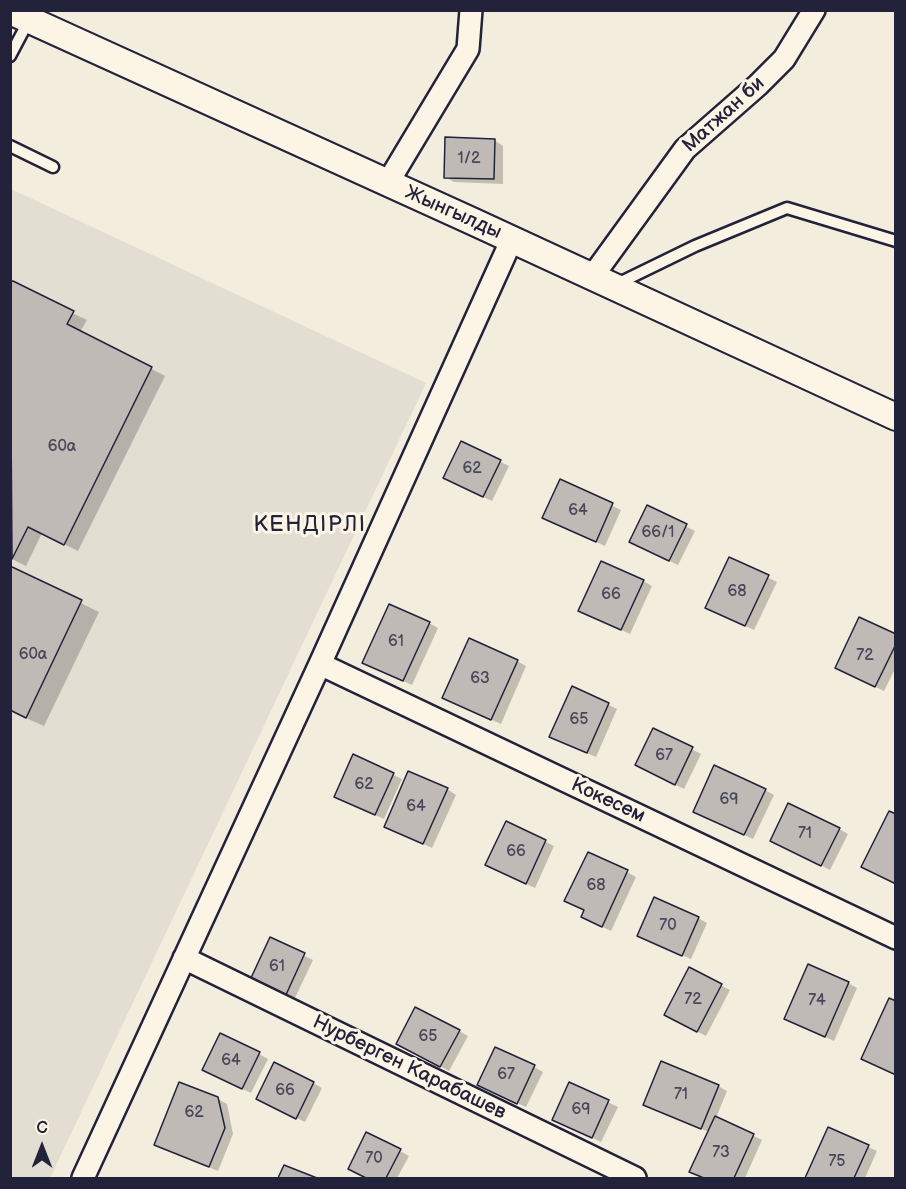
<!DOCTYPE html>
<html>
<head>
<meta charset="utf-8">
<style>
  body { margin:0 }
  #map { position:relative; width:906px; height:1189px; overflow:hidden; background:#f3edde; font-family:"Balsamiq Sans",sans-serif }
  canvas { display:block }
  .frame { position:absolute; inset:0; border:12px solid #22223b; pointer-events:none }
  .north { position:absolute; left:12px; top:1117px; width:60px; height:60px; -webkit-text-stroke:4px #fcf5e5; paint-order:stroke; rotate:0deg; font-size:16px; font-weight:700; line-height:24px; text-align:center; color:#22223b }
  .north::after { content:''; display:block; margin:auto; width:21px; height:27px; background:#22223b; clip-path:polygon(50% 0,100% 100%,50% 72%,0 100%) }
</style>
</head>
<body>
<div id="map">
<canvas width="906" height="1189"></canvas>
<div class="frame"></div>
<div class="north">С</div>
</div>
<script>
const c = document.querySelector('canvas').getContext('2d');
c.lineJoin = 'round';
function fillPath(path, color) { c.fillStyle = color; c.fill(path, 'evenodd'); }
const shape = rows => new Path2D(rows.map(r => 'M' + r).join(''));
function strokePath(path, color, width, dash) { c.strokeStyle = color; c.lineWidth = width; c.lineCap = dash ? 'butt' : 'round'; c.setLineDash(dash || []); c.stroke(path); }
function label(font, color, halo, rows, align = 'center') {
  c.font = font + ' "Balsamiq Sans",sans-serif'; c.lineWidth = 6; c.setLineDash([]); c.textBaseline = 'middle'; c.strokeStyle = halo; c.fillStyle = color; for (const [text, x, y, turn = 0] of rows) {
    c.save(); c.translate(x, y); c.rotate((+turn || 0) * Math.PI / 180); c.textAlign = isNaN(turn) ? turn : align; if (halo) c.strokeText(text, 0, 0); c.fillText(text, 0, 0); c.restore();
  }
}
const built = shape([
  [11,189,426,383,50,1178,11,1178]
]);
const shadow = shape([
  [494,140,503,146,503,184,454,182,445,177],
  [10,284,87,320,80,332,165,376,78,551,42,533,26,566,10,558],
  [462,443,509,466,492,501,454,483],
  [561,481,621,510,605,546,553,522],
  [648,507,695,531,678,565,640,547],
  [730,559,777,582,754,630,716,612],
  [10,568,99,612,44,726,10,711],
  [643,581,652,586,630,634,588,615],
  [429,623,438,628,412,685,372,667],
  [896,636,896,667,884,691,846,672],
  [517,661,526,666,501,724,453,702],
  [573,688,617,709,596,757,560,741],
  [654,730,701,754,684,789,646,770],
  [353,756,402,779,384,819,344,801],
  [447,789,456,795,432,848,394,831],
  [765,790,774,795,753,839,704,816],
  [506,823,554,846,535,888,496,870],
  [839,829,848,834,830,870,781,845],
  [627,872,636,877,611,931,582,917],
  [698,918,707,923,691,959,648,940],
  [270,939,313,960,294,1000,260,985],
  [690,969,730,990,706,1036,675,1020],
  [848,983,857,988,834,1041,786,1019],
  [459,1031,468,1036,449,1071,407,1049],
  [259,1054,268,1059,251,1093,212,1075],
  [534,1067,543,1072,526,1107,488,1090],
  [313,1083,322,1088,305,1122,267,1104],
  [570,1084,618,1107,601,1142,563,1124],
  [718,1086,727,1091,716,1118,762,1140,745,1178,705,1178,699,1176,709,1132,653,1109],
  [218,1099,227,1104,233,1134,218,1171,156,1145],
  [829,1129,877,1151,865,1178,807,1178],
  [400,1151,409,1156,397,1178,368,1178,358,1174]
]);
const building = shape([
  [445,137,495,139,494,179,444,178,445,137],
  [13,281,74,311,67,324,152,367,64,545,28,527,12,559,10,282,13,281],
  [461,441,501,460,483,497,443,478,461,441],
  [560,479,613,503,596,542,542,518,560,479],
  [647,505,687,524,669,561,629,542,647,505],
  [729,557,769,575,745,626,705,608,729,557],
  [601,561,644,580,621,630,578,611,601,561],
  [10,566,82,600,26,718,10,710,10,566],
  [389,604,430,622,403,681,362,663,389,604],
  [859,617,896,634,896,644,875,687,835,668,859,617],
  [469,638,518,660,491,720,442,698,469,638],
  [572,686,609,703,587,753,549,737,572,686],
  [653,728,693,747,675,785,635,765,653,728],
  [353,754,394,773,375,815,334,797,353,754],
  [714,765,766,789,744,835,693,812,714,765],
  [408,771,448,788,423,844,384,827,408,771],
  [788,803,840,828,821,866,770,841,788,803],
  [889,811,896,814,896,884,861,867,889,811],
  [506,821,546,840,526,884,485,865,506,821],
  [588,852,628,870,602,927,581,917,584,910,564,901,588,852],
  [654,897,699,917,682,956,637,936,654,897],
  [270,937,305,953,285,997,250,980,270,937],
  [808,964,849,982,825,1037,784,1019,808,964],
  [689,967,722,984,697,1032,664,1015,689,967],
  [889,998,896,1001,896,1075,861,1059,889,998],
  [415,1007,460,1030,440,1067,396,1044,415,1007],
  [220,1033,260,1052,242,1089,202,1070,220,1033],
  [495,1047,535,1065,517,1104,477,1085,495,1047],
  [661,1061,719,1085,701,1129,643,1105,661,1061],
  [274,1062,314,1082,296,1119,256,1099,274,1062],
  [179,1082,218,1097,225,1128,209,1167,154,1145,179,1082],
  [569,1082,609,1100,592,1138,552,1120,569,1082],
  [715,1116,754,1134,734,1178,704,1178,689,1172,715,1116],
  [828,1127,869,1145,854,1178,805,1178,828,1127],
  [366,1132,401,1149,386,1178,366,1178,348,1169,366,1132],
  [284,1165,317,1178,278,1178,284,1165]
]);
const service = shape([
  [10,56,29,20],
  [10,146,53,167],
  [617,284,695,246,787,208,896,241]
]);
const minor = shape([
  [387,184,468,49,471,10],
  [592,277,685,149,758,85,784,59,814,10],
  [320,664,896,938],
  [184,958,635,1178],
  [83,1178,320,664,512,239]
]);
const tertiary = shape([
  [10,11,474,222,896,417]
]);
const numberNames = [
  ["1/2",469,159],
  ["60а",62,447],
  ["62",472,469],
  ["64",578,511],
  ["66/1",658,533],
  ["68",737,592],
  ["66",611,595],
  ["61",396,642],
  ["60а",33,655],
  ["72",865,656],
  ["63",480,679],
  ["65",579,720],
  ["67",664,756],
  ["62",364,785],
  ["69",729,800],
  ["64",416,807],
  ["71",805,834],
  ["66",516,852],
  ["68",596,886],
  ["70",668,926],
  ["61",277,967],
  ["72",693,1000],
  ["74",817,1001],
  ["65",428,1037],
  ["64",231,1061],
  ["67",506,1075],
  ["66",285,1091],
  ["71",681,1095],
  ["69",581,1110],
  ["62",194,1113],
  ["73",721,1153],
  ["70",374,1159],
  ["75",837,1162]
];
const streetNames = [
  ["Матжан би",724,115,-42],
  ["Жынгылды",453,213,24],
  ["Кокесем",608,801,25],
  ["Нурберген Карабашев",409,1068,26]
];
const quarterNames = [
  ["КЕНДІРЛІ",310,525]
];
fillPath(built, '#e3ded2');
fillPath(shadow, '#0003');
fillPath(building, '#bfbab6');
strokePath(building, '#22223b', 1.5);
strokePath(service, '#22223b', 15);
strokePath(minor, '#22223b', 26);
strokePath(tertiary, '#22223b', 30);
strokePath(service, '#fcf5e5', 10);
strokePath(minor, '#fcf5e5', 21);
strokePath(tertiary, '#fcf5e5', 26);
label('16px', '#49485a', null, numberNames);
label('20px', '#22223b', '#fcf5e5', streetNames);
c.letterSpacing = '1.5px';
label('22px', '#22223b', '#fcf5e5', quarterNames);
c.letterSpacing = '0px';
</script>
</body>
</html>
